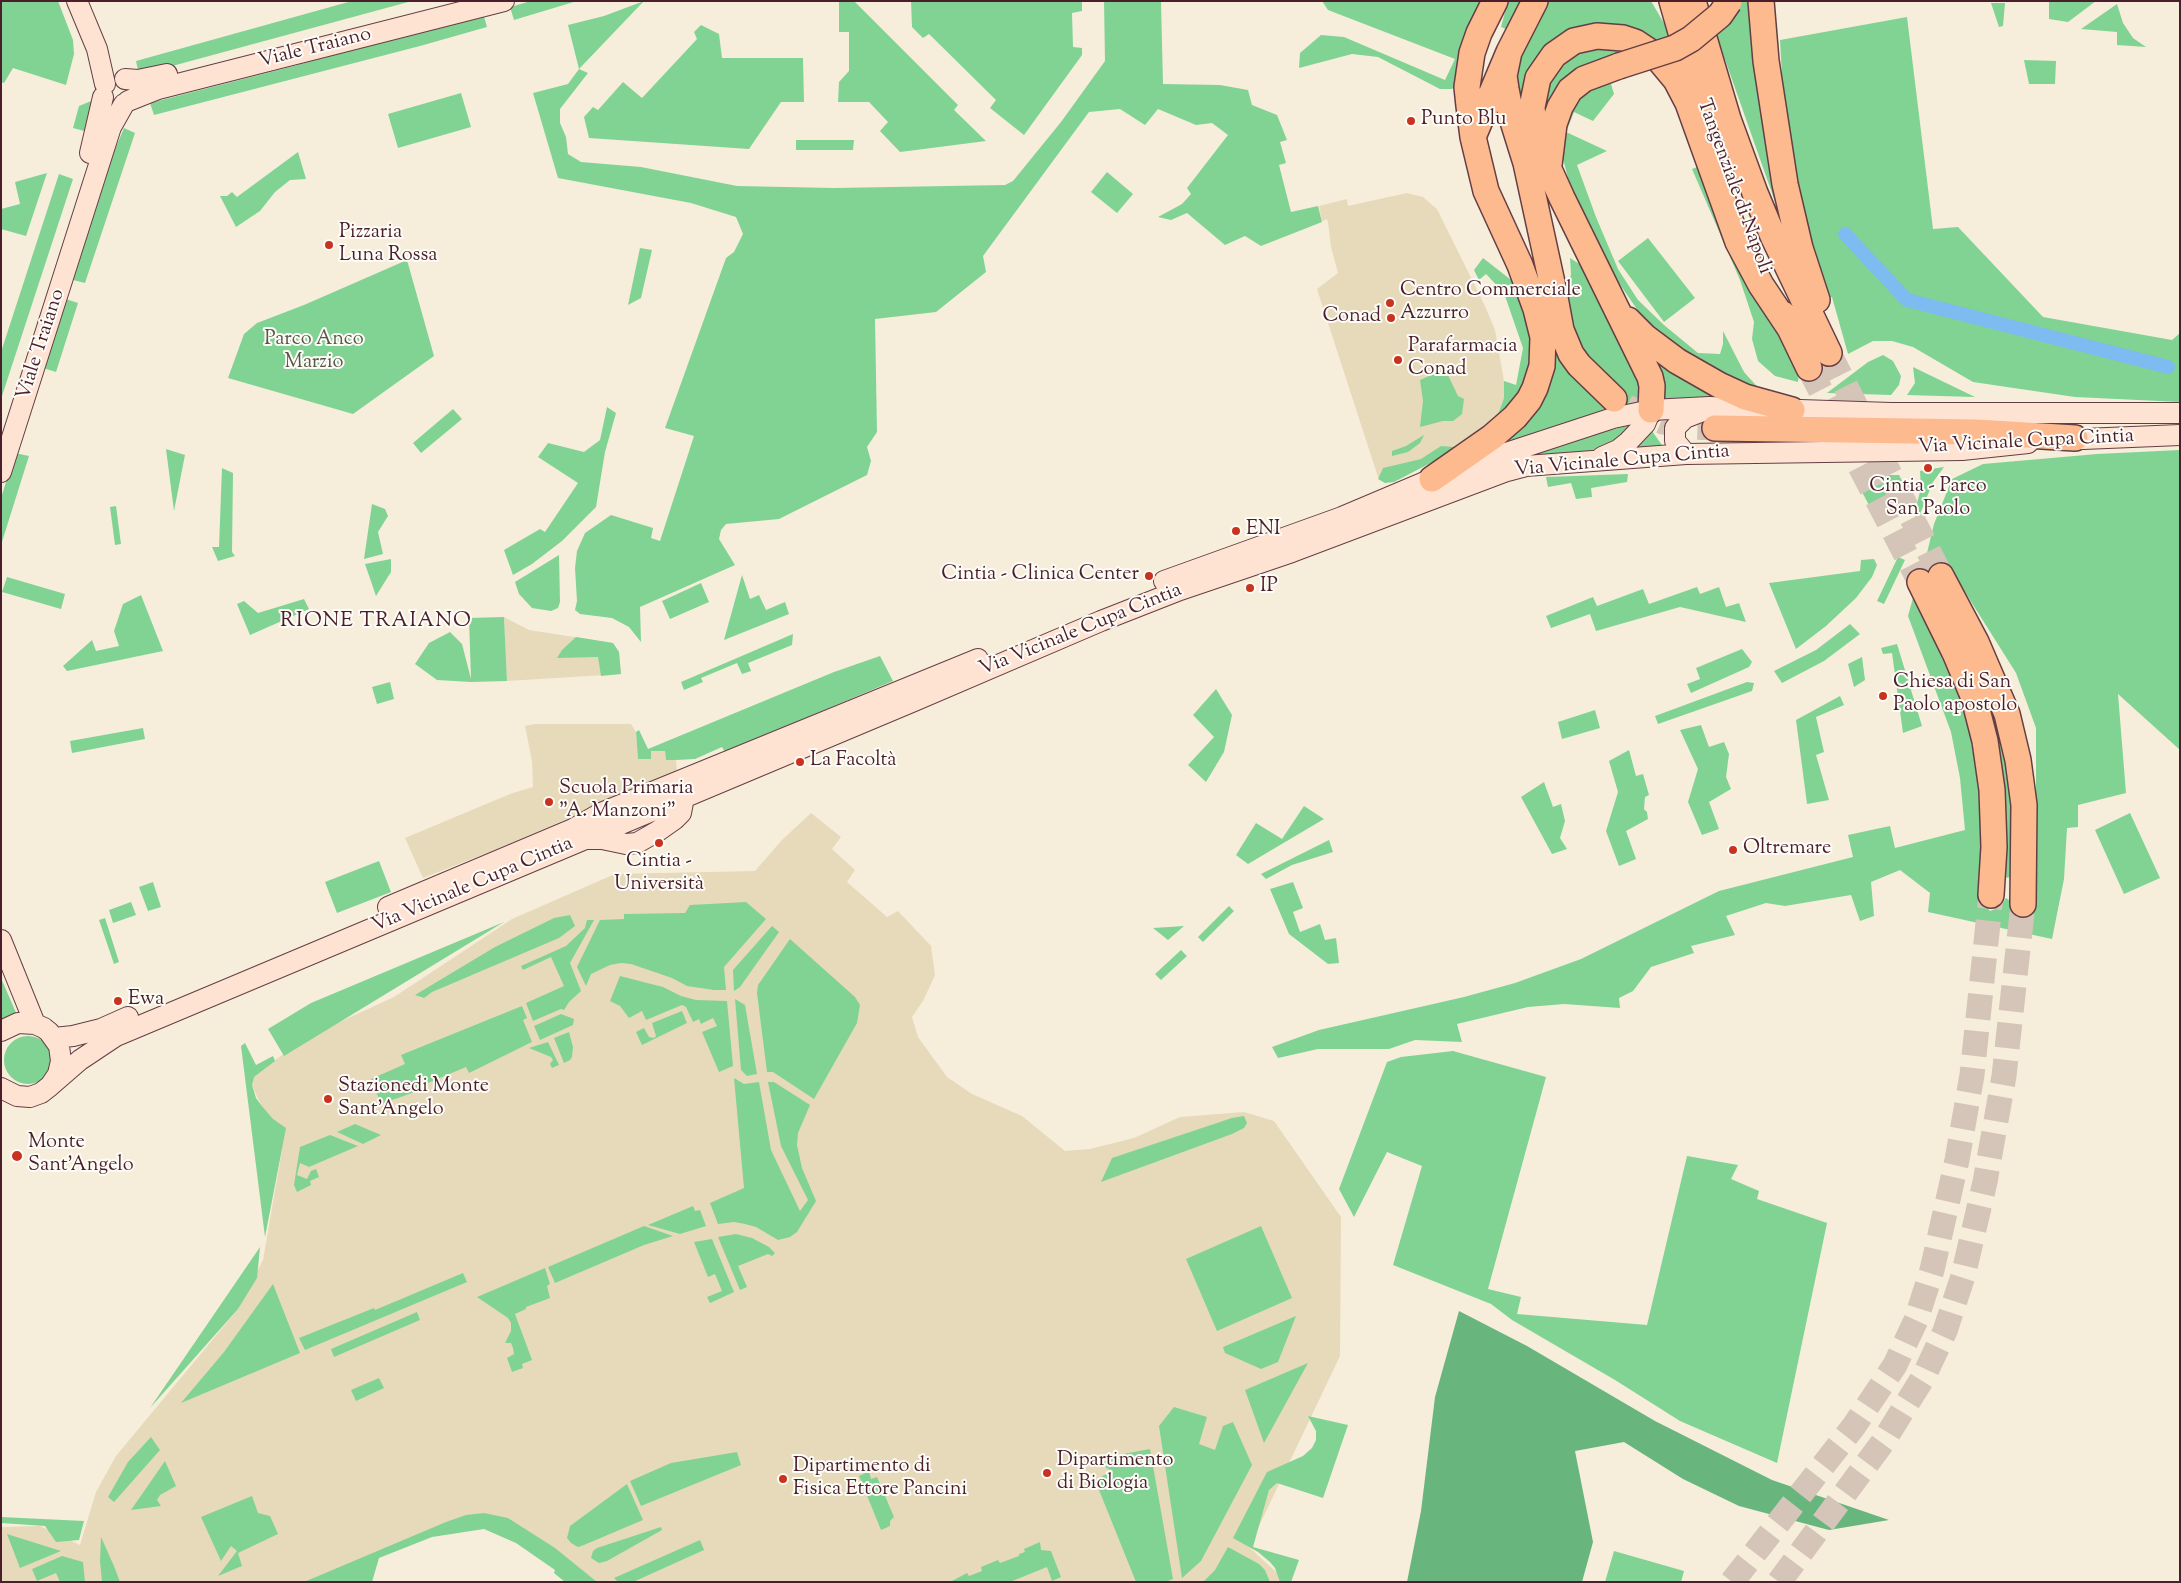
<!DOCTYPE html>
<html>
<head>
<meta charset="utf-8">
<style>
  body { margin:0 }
  #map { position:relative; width:2181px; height:1583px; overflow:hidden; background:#f6eedb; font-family:"Sorts Mill Goudy",serif }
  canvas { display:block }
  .frame { position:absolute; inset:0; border:2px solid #4a1f2b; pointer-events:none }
</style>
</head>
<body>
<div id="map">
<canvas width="2181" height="1583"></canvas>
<div class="frame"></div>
</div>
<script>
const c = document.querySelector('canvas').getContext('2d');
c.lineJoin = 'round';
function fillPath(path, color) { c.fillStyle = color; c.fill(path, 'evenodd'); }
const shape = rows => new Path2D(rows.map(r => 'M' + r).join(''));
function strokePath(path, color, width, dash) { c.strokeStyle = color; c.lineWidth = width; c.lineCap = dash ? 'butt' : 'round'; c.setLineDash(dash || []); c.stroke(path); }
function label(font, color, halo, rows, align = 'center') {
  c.font = font + ' "Sorts Mill Goudy",serif'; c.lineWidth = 4; c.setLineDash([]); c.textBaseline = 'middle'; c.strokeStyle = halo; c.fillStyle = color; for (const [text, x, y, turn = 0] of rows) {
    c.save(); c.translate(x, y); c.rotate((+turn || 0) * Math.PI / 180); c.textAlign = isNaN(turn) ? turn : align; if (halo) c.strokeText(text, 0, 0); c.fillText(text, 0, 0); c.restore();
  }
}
const built = shape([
  [1407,193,1423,197,1437,209,1485,306,1495,330,1504,381,1504,398,1497,417,1447,451,1385,481,1378,477,1317,289,1338,273,1331,247,1328,222,1327,219,1322,221,1319,206,1347,199,1348,206],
  [504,617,529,630,613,643,619,652,621,674,507,681],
  [535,724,631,724,636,732,638,759,651,751,665,751,666,759,676,760,677,772,492,851,423,878,405,838,510,794,533,787,532,761,525,726],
  [811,813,841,837,832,849,855,870,847,882,887,917,898,911,931,946,935,975,923,1001,912,1017,918,1037,947,1077,972,1094,1022,1116,1065,1151,1090,1149,1134,1138,1180,1117,1244,1112,1274,1121,1341,1217,1340,1356,1249,1547,1287,1582,578,1582,516,1540,485,1526,431,1535,313,1582,1,1582,1,1527,40,1526,80,1545,96,1492,116,1456,238,1309,263,1260,282,1150,249,1079,307,1037,394,997,512,919,615,874,755,871,782,840]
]);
const green = shape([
  [1,1,58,1,73,40,74,54,66,85,13,68,4,83,1,82],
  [352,1,412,1,139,75,136,61],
  [531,1,577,1,514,20,510,7],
  [644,1,579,69,588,73,560,109,560,123,566,137,568,154,581,162,641,167,737,186,834,188,1005,185,1013,181,1061,122,1105,61,1104,1,1161,1,1163,84,1220,85,1248,90,1252,105,1277,115,1287,140,1280,142,1286,163,1279,165,1291,212,1318,206,1322,222,1261,246,1245,236,1225,245,1187,213,1171,220,1158,217,1182,204,1191,194,1187,188,1228,135,1212,123,1196,125,1158,109,1145,125,1120,109,1089,112,983,256,986,272,936,312,875,319,877,432,867,447,871,461,867,475,779,519,726,524,721,530,719,539,735,565,640,607,641,642,629,627,612,618,580,614,575,610,577,601,575,568,577,551,585,533,611,515,653,528,651,538,660,541,694,436,665,428,726,258,734,252,743,234,736,217,691,203,558,178,533,93,568,84,579,69,568,25,604,16],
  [839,1,854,1,958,105,954,110,986,141,900,152,880,131,888,122,869,102,838,102,839,82,849,71,849,32,839,32],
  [911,1,1082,1,1082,11,1072,13,1073,47,1082,48,1082,55,1024,135,990,108,996,100,929,34,923,38,912,27],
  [1322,1,1486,1,1460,81,1452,89,1440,89,1378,57,1352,54,1299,68,1300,53,1321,35,1344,37,1445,80,1455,59,1328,10],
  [1508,1,1525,1,1508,30,1501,27],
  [1541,1,1651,1,1665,25,1678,68,1650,43,1565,37,1529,136,1515,87,1523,43],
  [1738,1,1754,1,1786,233,1715,31],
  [2049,1,2096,1,2068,22,2049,19],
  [1991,3,2005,3,2003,26,1999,27],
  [2117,4,2123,23,2133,38,2146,47,2117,45,2117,32,2081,29],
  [483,13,487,27,420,46,154,115,150,103,294,66],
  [1907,17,1933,229,1958,227,2043,317,2172,340,2180,333,2180,402,2075,397,1973,382,1913,347,1892,341,1873,341,1848,354,1832,297,1823,300,1798,208,1783,93,1780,40],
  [701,25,719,34,722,58,803,58,804,102,781,102,749,149,589,138,584,117,593,107,598,110,623,82,642,98,697,39,694,32],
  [1585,45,1635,51,1541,120,1548,74],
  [2024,60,2056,61,2055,84,2029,84],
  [1609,77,1614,94,1593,121,1574,112,1566,132,1607,151,1577,165,1596,217,1618,269,1638,300,1664,325,1698,353,1720,354,1723,344,1723,331,1744,372,1763,393,1721,376,1664,337,1645,321,1608,267,1589,232,1569,182,1559,143,1574,96],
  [461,93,471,127,398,148,388,114],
  [96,99,88,132,73,128,79,106],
  [124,128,135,133,85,283,73,280,113,154],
  [796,140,854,140,853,150,796,150],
  [298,152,306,179,290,180,275,192,260,211,236,227,220,196,227,196,232,192,237,197],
  [1700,166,1749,276,1799,374,1798,382,1775,376,1758,361,1752,339,1754,322,1740,280,1692,169],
  [1107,172,1133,194,1117,213,1091,192],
  [47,173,26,236,1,229,1,209,20,204,15,182],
  [59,174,73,179,1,399,1,352],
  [1648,238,1695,298,1664,322,1618,261],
  [640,248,652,250,641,298,628,305],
  [1483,258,1515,283,1525,303,1535,353,1518,399,1497,417,1504,398,1504,381,1516,385,1523,348,1504,293,1486,274,1479,280,1474,270],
  [1570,258,1584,267,1640,373,1642,404,1547,429,1493,447,1520,423,1542,311,1590,367,1563,309,1571,274],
  [407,260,434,356,353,414,228,378,244,334,257,323,304,305],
  [66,299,78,303,56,372,43,368],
  [1649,354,1722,398,1660,400],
  [1883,355,1893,361,1901,376,1899,385,1891,395,1827,393,1868,362],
  [1913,367,1975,397,1907,395,1915,383],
  [1445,369,1458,396,1464,399,1462,414,1453,421,1443,421,1420,427,1423,401,1420,380],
  [607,407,616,413,605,452,596,507,562,541,532,564,513,575,504,550,540,529,545,532,578,483,538,457,548,443,584,452,600,440],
  [453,409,462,419,421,453,413,443],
  [1634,424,1619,442,1597,450,1541,455,1468,478,1542,448],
  [1652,431,1664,448,1626,453],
  [1424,435,1420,443,1408,452,1392,456,1392,451,1406,446],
  [1441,446,1454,447,1442,457,1394,482,1385,483,1378,479,1383,468,1421,459],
  [166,449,185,455,174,511],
  [2180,450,2180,750,2118,694,2126,793,2078,805,2078,827,2067,828,2064,879,2052,939,1928,912,1930,893,1900,870,1871,882,1874,916,1860,921,1851,895,1785,906,1766,903,1726,916,1735,935,1691,946,1694,953,1651,967,1633,991,1619,998,1620,1008,1564,1004,1528,1007,1457,1024,1462,1042,1415,1040,1389,1049,1318,1049,1278,1058,1272,1047,1319,1030,1464,997,1515,983,1581,959,1719,891,1853,857,1848,835,1890,826,1895,848,1965,830,1960,778,1951,732,1908,616,1913,598,1935,642,1963,707,1971,740,1980,801,1984,904,1990,911,2000,907,2006,898,2030,914,2036,901,2036,728,2016,673,1953,573,1920,582,1934,524,1952,479,1983,464,2097,454],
  [15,453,29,456,1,545,1,498],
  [1944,467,1933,482,1918,519,1914,515,1921,488,1920,471],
  [222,468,233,473,232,552,235,556,218,561,212,547,219,547],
  [1628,474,1627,482,1591,488,1592,497,1576,499,1571,483,1548,487,1546,477],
  [1853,475,1899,475,1905,486,1896,509,1880,526],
  [372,504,385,509,388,516,378,532,383,554,364,559],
  [116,506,121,544,115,545,110,507],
  [559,555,560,602,558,608,551,611,532,608,519,594,515,582],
  [1898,557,1905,560,1884,604,1877,601],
  [391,559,391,572,376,596,365,564],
  [1874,559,1877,565,1872,577,1856,598,1826,626,1796,649,1769,583,1860,571,1861,560],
  [742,575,750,599,759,595,766,610,785,602,789,614,724,640],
  [7,577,65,594,61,609,2,592],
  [701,583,709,602,670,619,662,601],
  [1697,587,1700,594,1719,587,1726,607,1739,603,1746,622,1680,607,1596,631,1590,614,1551,628,1546,616,1593,597,1597,606,1643,589,1649,604],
  [141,595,163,651,67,671,63,666,92,640,96,651,119,646,114,631,123,604],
  [304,599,309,609,250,635,237,604,244,601,258,613],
  [504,617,507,681,471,682,437,680,415,664,429,643,450,632,462,644,471,679,469,618],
  [1850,624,1860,634,1824,661,1782,683,1774,671,1816,650],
  [793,634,792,645,748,663,751,671,742,674,737,663,701,678,703,682,684,690,681,682],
  [576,637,613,643,619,652,621,674,601,676,598,657,557,658,562,650],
  [1897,644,1922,726,1903,733,1892,653,1883,654,1881,648],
  [1742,649,1752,662,1749,667,1691,693,1687,684,1700,679,1696,668],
  [880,656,893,681,725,752,722,747,695,759,676,760,666,760,665,751,651,751,651,759,638,759,636,732,639,730,648,749,834,672],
  [1862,657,1865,680,1854,687,1848,664],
  [1983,681,2001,742,2013,809,2013,877,2004,878,2006,809,1996,742],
  [390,682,394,699,377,704,372,687],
  [1747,682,1754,683,1752,691,1658,724,1655,716],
  [1216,689,1232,715,1224,752,1206,782,1188,765,1214,737,1193,715],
  [1840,696,1844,705,1816,717,1824,752,1816,755,1829,800,1807,804,1796,720],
  [1595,710,1600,728,1562,739,1558,722],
  [1701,725,1709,747,1724,742,1729,754,1726,777,1731,789,1709,802,1719,829,1702,835,1688,802,1698,769,1680,730],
  [143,728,145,739,72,753,70,741],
  [1629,750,1636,776,1643,774,1649,795,1645,797,1644,809,1647,812,1648,819,1626,831,1636,859,1619,866,1606,831,1618,792,1609,761],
  [1544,782,1553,807,1561,804,1565,821,1560,838,1567,849,1552,854,1521,797],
  [1304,806,1324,819,1248,864,1236,855,1256,823,1282,839],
  [2130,813,2160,878,2124,894,2095,830],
  [1329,840,1333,852,1292,865,1266,879,1261,874],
  [379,861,391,892,337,913,325,882],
  [153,882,161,907,148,911,139,887],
  [1293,882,1303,908,1293,912,1300,932,1320,924,1325,940,1336,938,1339,963,1328,964,1289,934,1270,889],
  [131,902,136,915,113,923,109,910],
  [746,902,766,919,724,967,726,990,714,990,687,986,672,978,631,964,621,963,610,965,591,974,586,986,577,967,600,920,624,919,624,914,685,913,690,905],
  [1229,906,1234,911,1203,942,1198,937],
  [570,915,575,926,559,938,432,992,424,998,415,995,495,947,554,918],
  [105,918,119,962,114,964,99,920],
  [587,920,594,920,570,963,581,991,569,1002,564,1010,561,1009,533,1021,526,1003,564,986,551,957,523,970,521,966,566,946,585,928],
  [504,922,284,1056,268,1029,311,1003],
  [772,926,779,932,740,987,734,991,733,970],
  [1184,926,1168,940,1153,928],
  [790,939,855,997,860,1005,857,1023,814,1099,773,1072,767,1072,757,993,758,985],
  [1181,950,1187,956,1161,980,1155,974],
  [620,976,663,987,681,996,696,1000,727,1001,733,1066,719,1072,702,1032,717,1026,713,1018,701,1024,699,1019,693,1022,686,1007,682,1005,646,1020,642,1011,629,1018,620,1006,610,1001],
  [1,978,17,1015,1,1020],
  [735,999,745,1005,757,1074,747,1076,741,1070],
  [522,1006,527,1018,523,1020,532,1042,469,1073,466,1067,416,1088,412,1093,381,1104,371,1079,405,1064,401,1055],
  [682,1011,687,1023,642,1045,636,1032,644,1028,649,1037,654,1038,656,1036,652,1023],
  [561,1014,574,1019,573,1025,540,1040,534,1026],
  [569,1032,573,1047,572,1057,570,1060,564,1063,554,1038],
  '4 1060a24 24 0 1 1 48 0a24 24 0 1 1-48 0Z',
  [548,1042,559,1065,552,1068,550,1064,553,1060,551,1057,529,1048],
  [245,1043,256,1065,273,1056,275,1061,254,1077,252,1085,256,1098,261,1105,273,1119,286,1128,265,1237,241,1046],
  [1453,1051,1546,1077,1488,1289,1521,1297,1517,1314,1647,1325,1687,1156,1738,1165,1731,1179,1759,1191,1757,1199,1827,1223,1777,1463,1680,1421,1615,1380,1512,1320,1491,1304,1393,1265,1422,1166,1387,1152,1354,1217,1339,1189,1387,1062,1401,1057],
  [734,1078,744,1084,759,1082,771,1150,800,1211,808,1200,781,1146,768,1082,774,1082,810,1105,798,1133,797,1145,802,1168,816,1201,797,1232,790,1237,778,1240,756,1227,745,1224,734,1222,718,1224,710,1203,744,1188],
  [1244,1116,1247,1123,1244,1128,1232,1134,1101,1182,1112,1158,1232,1118],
  [355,1124,381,1135,363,1144,337,1132],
  [330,1135,358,1146,309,1167,300,1163,297,1175,307,1179,311,1171,316,1169,319,1177,310,1181,311,1185,297,1192,294,1185,300,1147],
  [693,1206,695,1211,700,1210,706,1226,680,1234,648,1225],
  [644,1226,673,1236,644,1245,555,1283,548,1267],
  [1261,1226,1292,1298,1217,1331,1186,1259],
  [736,1234,752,1238,769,1247,775,1253,772,1256,768,1254,738,1266,747,1287,740,1290,718,1237],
  [712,1239,734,1292,710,1303,707,1297,722,1291,715,1274,708,1277,694,1242],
  [260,1247,257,1278,238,1309,150,1408],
  [545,1268,550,1284,547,1286,550,1298,526,1307,526,1309,515,1314,532,1360,522,1364,523,1368,512,1372,507,1358,514,1354,513,1348,511,1343,505,1343,511,1331,511,1323,508,1318,477,1297],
  [463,1273,467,1282,305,1350,299,1338,374,1308,375,1310],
  [273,1284,300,1353,181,1403,224,1352],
  [417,1312,420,1320,334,1357,331,1349],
  [1296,1316,1278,1362,1261,1369,1225,1353,1223,1347],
  [1308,1363,1264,1443,1245,1390],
  [379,1378,384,1388,356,1401,351,1390],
  [1174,1407,1207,1417,1199,1444,1215,1450,1223,1426,1233,1422,1252,1465,1201,1561,1182,1578,1159,1426],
  [1308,1416,1348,1425,1323,1498,1277,1483,1269,1490,1253,1547,1299,1560,1291,1582,1280,1582,1275,1568,1270,1562,1258,1552,1233,1538,1267,1472,1303,1456,1312,1448,1316,1440,1316,1431],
  [151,1437,160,1450,114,1502,108,1497,128,1462],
  [1150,1449,1173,1579,1165,1582,1136,1582,1095,1480,1110,1472,1111,1470,1106,1468,1104,1462,1123,1454],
  [737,1452,741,1465,641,1506,630,1481,671,1463],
  [165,1461,176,1486,160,1495,157,1500,161,1506,131,1510],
  [869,1471,871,1479,877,1477,894,1517,890,1521,890,1526,881,1530,859,1476],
  [627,1484,643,1520,584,1545,578,1547,571,1543,567,1538,570,1526],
  [252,1496,258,1513,270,1516,278,1534,238,1553,242,1566,218,1576,237,1551,231,1546,221,1561,201,1517],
  [484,1513,508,1518,555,1548,597,1582,565,1582,554,1573,555,1570,516,1543,484,1529,432,1537,379,1558,372,1582,304,1582,446,1522,466,1515],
  [1,1517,84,1521,79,1540,56,1542,45,1526,1,1523],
  [661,1527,662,1530,607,1561,599,1563,591,1558,593,1551,597,1548],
  [7,1534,61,1551,20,1568],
  [101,1537,114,1566,120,1582,102,1582,100,1561],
  [700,1540,704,1550,633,1582,618,1582,614,1578],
  [1040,1542,1041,1550,1051,1551,1061,1577,1052,1581,1047,1567,1010,1582,950,1582,967,1573,969,1576,982,1571,981,1567,998,1560,1000,1563,1019,1556,1019,1554,1025,1552,1024,1549],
  [1228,1547,1259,1564,1265,1570,1270,1582,1203,1582,1215,1570],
  [1614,1551,1684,1571,1681,1582,1605,1582],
  [62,1556,83,1562,85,1582,60,1582,56,1573,37,1581,32,1569]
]);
const forest = shape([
  [1459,1311,1527,1346,1655,1421,1772,1480,1889,1520,1829,1530,1739,1506,1683,1479,1624,1442,1575,1451,1593,1542,1582,1582,1407,1582,1421,1511,1435,1397]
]);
const canal = shape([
  [1845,234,1907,300,2168,367]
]);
const highwayTunnel = shape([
  [1829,353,1941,576],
  [1809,368,1920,582],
  [1627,407,1663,422,1689,427,1715,428],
  [1732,1582,1854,1426,1895,1365,1916,1320,1932,1270,1957,1160,1972,1075,1991,895],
  [1779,1582,1883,1442,1924,1376,1945,1331,1963,1276,1985,1182,2004,1076,2023,904]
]);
const secondary = shape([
  [77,1,97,49,105,84],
  [125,79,138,80,167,74],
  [128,101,158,89,504,1],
  [90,153,103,97],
  [2059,440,2180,435],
  [1686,454,1675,441,1675,428,1685,418,1703,411],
  [1602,457,1618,450,1628,442,1645,424,1651,410],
  [1,472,111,127,124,104],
  [1164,581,1342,517,1432,479,1494,457,1613,418,1651,410,1709,407,1891,413,2180,413],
  [586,839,602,839,626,844,637,843,658,831,675,819,681,813,684,797],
  [388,907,573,829,601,813,978,659],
  [1,940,35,1024],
  [1,1031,18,1023,35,1024,44,1028,49,1032,59,1046,61,1061,58,1074,50,1086,41,1093,30,1097,17,1096,1,1088],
  [54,1038,73,1036,101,1029,128,1017],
  [50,1086,80,1060,116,1036,914,701,1101,621,1180,590,1292,552,1507,471,1526,466,1686,454,1962,450,2028,443]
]);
const highway = shape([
  [1672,1,1703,109],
  [1693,1,1728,119,1755,193,1773,236,1829,353],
  [1761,1,1766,61,1785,184,1800,248,1817,300],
  [1509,52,1504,76,1506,89,1511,115,1526,163,1554,292,1561,330,1571,354,1579,365,1614,399],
  [1473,137,1509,52,1535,1],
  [1549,165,1554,124,1560,107,1570,90,1584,79,1619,66],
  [1783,314,1809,368],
  [1628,320,1645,337,1677,361,1719,385,1745,397,1792,410],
  [1651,410,1652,386,1650,377,1562,198,1538,145,1534,128,1532,107,1538,78,1554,55,1574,41,1597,36,1623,38,1635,42,1656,56,1676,80,1688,103,1738,242,1761,285,1791,330],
  [1715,428,1976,432,2075,438],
  [1432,479,1492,437,1515,417,1529,400,1535,388,1542,366,1543,337,1536,309,1520,265,1486,191,1473,137,1469,106,1467,87,1472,53,1479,33,1495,1],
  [1941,576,1976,642,2007,714,2018,760,2024,805,2023,904],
  [1920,582,1955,653,1974,698,1985,741,1992,790,1994,847,1991,895]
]);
const highwayBridge = shape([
  [1619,66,1675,48,1691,39,1720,15,1729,2]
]);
const markers = [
  [1411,121,5,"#c8321e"],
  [329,245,5,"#c8321e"],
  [1390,303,5,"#c8321e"],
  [1391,318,5,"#c8321e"],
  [1398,360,5,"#c8321e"],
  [1928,468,5,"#c8321e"],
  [1236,531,5,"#c8321e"],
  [1149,576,5,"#c8321e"],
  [1250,588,5,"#c8321e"],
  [1883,696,5,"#c8321e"],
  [800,762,5,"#c8321e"],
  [549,802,5,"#c8321e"],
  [659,843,5,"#c8321e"],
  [1733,850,5,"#c8321e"],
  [118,1001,5,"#c8321e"],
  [328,1099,5,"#c8321e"],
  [17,1156,6,"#c8321e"],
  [1047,1473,5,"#c8321e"],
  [783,1479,5,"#c8321e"]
];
const streetNames = [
  ["Viale Traiano",315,49,-14],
  ["Tangenziale di Napoli",1733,187,70],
  ["Viale Traiano",42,345,-72],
  ["Via Vicinale Cupa Cintia",2026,443,-3],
  ["Via Vicinale Cupa Cintia",1622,462,-5],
  ["Via Vicinale Cupa Cintia",1081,631,-22],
  ["Via Vicinale Cupa Cintia",473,886,-23]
];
const poiNames = [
  ["Punto Blu",1421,121],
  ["Pizzaria",339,234],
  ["Luna Rossa",339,257],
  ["Centro Commerciale",1400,292],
  ["Azzurro",1400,315],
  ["Conad",1381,318,"right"],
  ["Parafarmacia",1408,348],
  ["Conad",1408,371],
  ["Cintia - Parco",1928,488,"center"],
  ["San Paolo",1928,511,"center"],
  ["ENI",1246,531],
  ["Cintia - Clinica Center",1139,576,"right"],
  ["IP",1260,588],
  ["Chiesa di San",1893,684],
  ["Paolo apostolo",1893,707],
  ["La Facoltà",810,762],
  ["Scuola Primaria",559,790],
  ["\"A. Manzoni\"",559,813],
  ["Oltremare",1743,850],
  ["Cintia -",659,863,"center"],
  ["Università",659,886,"center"],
  ["Ewa",128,1001],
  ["Stazionedi Monte",338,1088],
  ["Sant'Angelo",338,1111],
  ["Monte",28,1144],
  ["Sant'Angelo",28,1167],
  ["Dipartimento",1057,1462],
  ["di Biologia",1057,1485],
  ["Dipartimento di",793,1468],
  ["Fisica Ettore Pancini",793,1491]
];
const parkNames = [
  ["Parco Anco",314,341],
  ["Marzio",314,364]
];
const neighbourhoodNames = [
  ["RIONE TRAIANO",376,622]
];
fillPath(built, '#e7daba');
fillPath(green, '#81d394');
fillPath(forest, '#68b57e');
strokePath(canal, '#7dbbf0', 14);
strokePath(highwayTunnel, '#d4c5b8', 25, [25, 12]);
strokePath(secondary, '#643e45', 22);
strokePath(highway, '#643e45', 28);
strokePath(secondary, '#fee3d2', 20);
strokePath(highway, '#fcba8e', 25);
strokePath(highwayBridge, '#643e45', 28, []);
strokePath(highwayBridge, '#fcba8e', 25);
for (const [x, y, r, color] of markers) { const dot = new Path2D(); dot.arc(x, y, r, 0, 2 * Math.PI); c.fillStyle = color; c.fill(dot); strokePath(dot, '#fdfcf7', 2); }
label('20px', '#4a1f2b', '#fdfcf7', streetNames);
label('20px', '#4a1f2b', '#fdfcf7', poiNames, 'left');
label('20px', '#5a554a', '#fdfcf7', parkNames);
c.letterSpacing = '1px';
label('21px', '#4a1f2b', '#fdfcf7', neighbourhoodNames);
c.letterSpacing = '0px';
</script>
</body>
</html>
